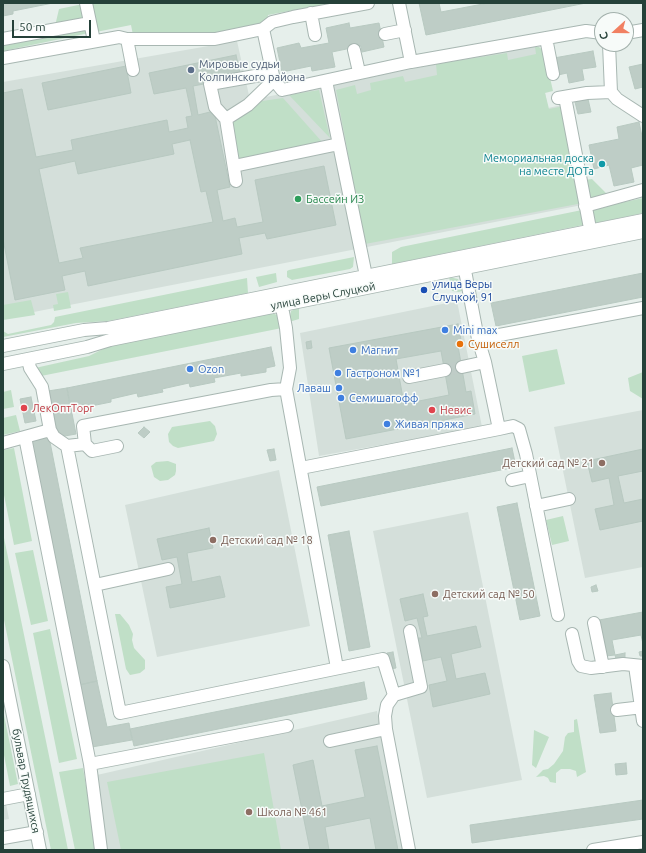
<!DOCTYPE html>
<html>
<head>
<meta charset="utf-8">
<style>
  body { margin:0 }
  #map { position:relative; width:646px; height:853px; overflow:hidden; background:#e6efeb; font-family:Ubuntu,sans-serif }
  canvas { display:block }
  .frame { position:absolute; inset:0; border:4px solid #254139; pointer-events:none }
  .north { position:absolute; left:594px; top:12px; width:40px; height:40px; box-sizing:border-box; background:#f7fbf9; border:1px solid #a3b1ac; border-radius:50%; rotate:249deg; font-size:11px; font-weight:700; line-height:16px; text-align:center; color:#254139 }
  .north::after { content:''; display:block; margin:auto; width:14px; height:18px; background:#f18062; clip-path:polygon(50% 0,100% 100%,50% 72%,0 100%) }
  .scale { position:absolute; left:12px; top:20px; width:79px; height:18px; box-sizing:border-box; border:2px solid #254139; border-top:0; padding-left:5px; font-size:12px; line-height:14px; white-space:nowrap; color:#254139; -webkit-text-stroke:3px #f7fbf9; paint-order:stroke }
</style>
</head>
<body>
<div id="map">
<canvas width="646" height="853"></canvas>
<div class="frame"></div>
<div class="north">С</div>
<div class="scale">50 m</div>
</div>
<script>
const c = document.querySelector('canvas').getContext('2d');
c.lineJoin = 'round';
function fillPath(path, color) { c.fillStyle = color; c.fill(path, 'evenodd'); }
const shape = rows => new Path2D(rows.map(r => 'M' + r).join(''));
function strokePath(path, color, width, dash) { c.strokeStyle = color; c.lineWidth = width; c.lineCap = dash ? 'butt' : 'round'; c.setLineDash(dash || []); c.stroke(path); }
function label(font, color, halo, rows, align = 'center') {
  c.font = font + ' Ubuntu,sans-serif'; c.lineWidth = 3; c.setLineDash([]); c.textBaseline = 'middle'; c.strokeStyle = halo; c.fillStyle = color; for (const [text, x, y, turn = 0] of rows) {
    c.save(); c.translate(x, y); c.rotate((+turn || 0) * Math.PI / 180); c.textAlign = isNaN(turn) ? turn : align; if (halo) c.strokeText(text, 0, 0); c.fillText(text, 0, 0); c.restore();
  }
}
const built = shape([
  [237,41,250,100,536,45,548,108,562,105,582,205,3,318,3,82],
  [457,301,482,427,319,456,300,333],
  [643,410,643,567,585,578,554,427],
  [279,470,310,626,157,657,125,505],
  [468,512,522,780,427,798,373,531],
  [377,711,405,850,106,850,97,775],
  [3,788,9,819,3,820]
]);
const green = shape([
  [89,3,332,3,268,15,267,23,200,36,133,35,131,25,96,32],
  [83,4,84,18,55,26,59,9],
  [86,29,89,33,3,51,3,43],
  [535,47,539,47,544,51,553,91,545,93,549,109,564,106,583,203,365,244,336,90,355,85,357,94,371,90,370,83,403,76,405,82,437,75,436,64,507,53,508,60,536,54],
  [319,90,330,138,289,95],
  [283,98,323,143,237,160,229,120,255,102],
  [592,179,606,193,608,197,590,201,585,180],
  [643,198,643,213,596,223,595,221,592,209],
  [582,210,583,225,392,264,392,252,401,247],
  [354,257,353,267,350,269,292,280,287,277,287,271,289,270],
  [276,273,277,282,259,287,256,277],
  [449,277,458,279,464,290,459,292,452,291],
  [247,278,248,293,108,321,76,323,3,337,3,331,8,334,51,325,54,322,55,317],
  [68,292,71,308,54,311,53,305,58,304,56,294],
  [31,300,35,315,3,320,3,305],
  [299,307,299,319,289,322,291,311],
  [272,313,277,315,282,328,41,376,35,368,89,356,109,346],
  [557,349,565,384,529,392,522,356],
  [643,372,643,399,630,391,628,378],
  [11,390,14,407,3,409,3,392],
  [16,415,20,431,3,435,3,418],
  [210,421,215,426,217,434,214,441,178,448,173,446,169,442,168,434,172,427],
  [14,448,32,541,14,545,3,490,3,450],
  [168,461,176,464,176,471,175,475,168,480,160,481,154,477,151,466,156,462],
  [563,516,569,541,552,545,546,520],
  [3,533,54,780,68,850,51,850,3,615],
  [33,550,48,621,31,625,15,553],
  [115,614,120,614,129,625,133,634,132,640,134,648,145,660,145,669,140,673,130,675,126,669],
  [50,629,77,759,59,763,33,633],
  [3,710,18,784,10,786,3,750],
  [577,719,586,772,577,777,576,771,570,769,561,769,556,773,556,783,550,782,548,778,544,776,536,777,543,770,548,769,554,764,563,751,565,737,568,733,574,732,574,720],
  [534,730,549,737,536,768,532,765],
  [264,753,281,850,121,850,107,782],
  [83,768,91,815,96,850,75,850,59,772]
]);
const building = shape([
  [3,3,53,3,13,11,13,14,3,16,3,3],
  [419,3,439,3,441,12,488,3,586,3,426,35,419,3],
  [349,23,350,28,379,23,384,47,362,52,361,46,332,52,335,67,312,71,311,66,282,72,277,48,299,43,301,48,329,43,326,28,349,23],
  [593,51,596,67,582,69,584,80,569,83,567,73,558,75,554,58,593,51],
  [236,55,241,77,193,86,198,115,214,111,230,187,217,190,223,221,235,218,237,227,263,222,255,180,324,166,336,225,267,239,265,233,239,238,242,254,88,286,85,271,62,276,65,290,15,300,3,239,3,93,22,89,36,157,73,150,71,140,167,120,169,132,188,128,186,117,192,116,186,88,154,94,149,73,236,55],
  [190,140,201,192,206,191,213,222,80,248,83,258,59,263,39,169,75,161,78,174,174,154,172,144,190,140],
  [643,64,643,87,635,89,629,67,643,64],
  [126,66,131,93,48,110,42,83,126,66],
  [588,99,591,112,578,114,575,102,588,99],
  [639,122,643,141,643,165,631,168,634,182,614,186,609,165,594,169,589,145,619,139,617,127,639,122],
  [643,273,643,297,496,326,491,303,643,273],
  [458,324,462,345,458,346,466,392,471,391,475,414,346,439,329,348,458,324],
  [441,351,449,395,404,404,396,359,441,351],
  [311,341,312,348,307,349,306,342,311,341],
  [271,347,275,366,266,368,266,372,241,376,241,373,214,378,215,382,190,387,189,383,162,389,163,392,138,397,137,393,111,399,111,402,86,407,86,404,70,407,67,388,271,347],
  [67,388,76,434,59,437,56,432,48,391,67,388],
  [31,397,36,421,25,423,20,399,31,397],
  [144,427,150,432,144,438,138,433,144,427],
  [49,437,97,681,79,685,31,440,49,437],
  [512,448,516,467,321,506,317,487,512,448],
  [274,449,276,460,270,461,267,450,274,449],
  [643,449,643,471,618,476,624,503,643,499,643,521,600,530,595,509,614,505,609,478,592,482,587,461,643,449],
  [517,503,540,616,520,620,497,507,517,503],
  [209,528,213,548,187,553,192,582,220,576,225,597,170,608,166,587,182,584,177,557,162,560,157,539,209,528],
  [349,531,370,647,349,651,328,535,349,531],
  [596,585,598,591,592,592,591,587,596,585],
  [423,594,428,616,423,617,427,636,476,626,481,647,451,654,456,679,485,673,490,694,433,707,429,685,447,681,441,657,423,661,418,638,422,638,417,618,405,621,400,599,423,594],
  [643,612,643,644,641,635,612,640,615,655,606,656,599,620,643,612],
  [643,651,643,656,640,656,639,652,643,651],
  [393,652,396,668,390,669,387,653,393,652],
  [625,653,625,658,616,659,615,655,625,653],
  [97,681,107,727,129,723,132,740,92,747,79,685,97,681],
  [364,682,367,699,134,746,130,729,364,682],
  [611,693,616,731,600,733,594,695,611,693],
  [377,746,398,850,376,850,370,818,325,827,329,850,310,850,293,765,313,760,322,806,365,797,355,750,377,746],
  [626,763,627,774,616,775,615,764,626,763],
  [643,800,643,819,472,843,470,825,643,800]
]);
const minorTunnel = shape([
  [445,370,462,367]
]);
const minor = shape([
  [86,3,94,41],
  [399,3,411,62],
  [311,13,315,35],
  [263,29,274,80,282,90,411,62,586,31,602,33],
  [626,33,643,30],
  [385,34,405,30],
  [546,38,553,74],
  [3,39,90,23],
  [127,39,215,39,263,29,272,22,293,17,368,3],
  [354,50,359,72],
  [3,58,119,37,127,39,133,70],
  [326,81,366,276],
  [611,92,617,99,643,116],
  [565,97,592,239],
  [558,98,587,93,611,92,609,44],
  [226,119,215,107,210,84,272,73],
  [234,166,339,144],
  [236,181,226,119,248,105,274,80],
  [585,206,643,190],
  [463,260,478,339,485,362,499,429],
  [280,297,286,328,290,368,286,389,337,668],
  [478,339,643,308],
  [3,346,84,330,108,328,643,220],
  [28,359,30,368,42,387,50,430,54,437,67,446,120,713,383,659,394,695,387,705,385,716,386,729],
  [3,364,87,347,110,340,643,232],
  [462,367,485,362],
  [409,377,445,370],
  [25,437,90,764,101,850],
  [3,443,50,430],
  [85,444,92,451,117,446],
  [67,446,85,444,83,426,271,390,286,389],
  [301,468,499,429,513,426,519,429,526,454,558,615],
  [512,480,530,476],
  [536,506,569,499],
  [95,585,168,569],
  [594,623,603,667],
  [572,634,578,661,581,666,591,668,623,664,643,666],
  [3,666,40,850],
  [635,666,643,721],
  [394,695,421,687,410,631],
  [617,710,643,707],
  [330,741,386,729,409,850],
  [90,764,287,726],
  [3,799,29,794],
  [3,838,37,832],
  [593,850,643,842]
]);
const markers = [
  [191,70,4,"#5c6f8a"],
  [602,164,4,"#0f9aa8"],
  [298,199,4,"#2e9e5b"],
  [424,290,4,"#1a4fb4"],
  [445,330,4,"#3f7fe0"],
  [460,344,4,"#e8710a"],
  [353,350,4,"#3f7fe0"],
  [190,369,4,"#3f7fe0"],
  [338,373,4,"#3f7fe0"],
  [339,388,4,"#3f7fe0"],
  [341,398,4,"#3f7fe0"],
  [24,408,4,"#e0444e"],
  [432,410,4,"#e0444e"],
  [387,424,4,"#3f7fe0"],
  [602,463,4,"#8d6e63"],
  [213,540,4,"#8d6e63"],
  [435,594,4,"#8d6e63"],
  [249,812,4,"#8d6e63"]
];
const serviceNames = [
  ["Мировые судьи",199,64],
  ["Колпинского района",199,77]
];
const cultureNames = [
  ["Мемориальная доска",594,158],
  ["на месте ДОТа",594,171]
];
const leisureNames = [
  ["Бассейн ИЗ",306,199]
];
const transitNames = [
  ["улица Веры",432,284],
  ["Слуцкой, 91",432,297]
];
const streetNames = [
  ["улица Веры Слуцкой",323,296,-11],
  ["бульвар Трудящихся",26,781,79]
];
const shopNames = [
  ["Mini max",453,330],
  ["Магнит",361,350],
  ["Ozon",198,369],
  ["Гастроном №1",346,373],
  ["Лаваш",331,388,"right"],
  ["Семишагофф",349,398],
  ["Живая пряжа",395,424]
];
const foodNames = [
  ["Сушиселл",468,344]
];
const healthNames = [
  ["ЛекОптТорг",32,408],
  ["Невис",440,410]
];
const educationNames = [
  ["Детский сад № 21",594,463,"right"],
  ["Детский сад № 18",221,540],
  ["Детский сад № 50",443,594],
  ["Школа № 461",257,812]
];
fillPath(built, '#d4dfda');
fillPath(green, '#c0dfc7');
fillPath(building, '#becdc6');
strokePath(building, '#b8c9c1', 1);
strokePath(minorTunnel, '#bfccc7', 12, [12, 6]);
strokePath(minor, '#a8b7b2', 14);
strokePath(minor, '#fff', 12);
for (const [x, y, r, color] of markers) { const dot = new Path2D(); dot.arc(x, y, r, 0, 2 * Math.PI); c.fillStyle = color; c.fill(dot); strokePath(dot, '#f7fbf9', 1.5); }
label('11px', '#4e5e75', '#f7fbf9', serviceNames, 'left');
label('11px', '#0d838f', '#f7fbf9', cultureNames, 'right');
label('11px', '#27864d', '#f7fbf9', leisureNames, 'left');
label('11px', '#164399', '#f7fbf9', transitNames, 'left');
label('11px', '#254139', '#f7fbf9', streetNames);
label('11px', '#366cbe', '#f7fbf9', shopNames, 'left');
label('11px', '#c56008', '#f7fbf9', foodNames, 'left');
label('11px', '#be3a42', '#f7fbf9', healthNames, 'left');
label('11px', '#785e54', '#f7fbf9', educationNames, 'left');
</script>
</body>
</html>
